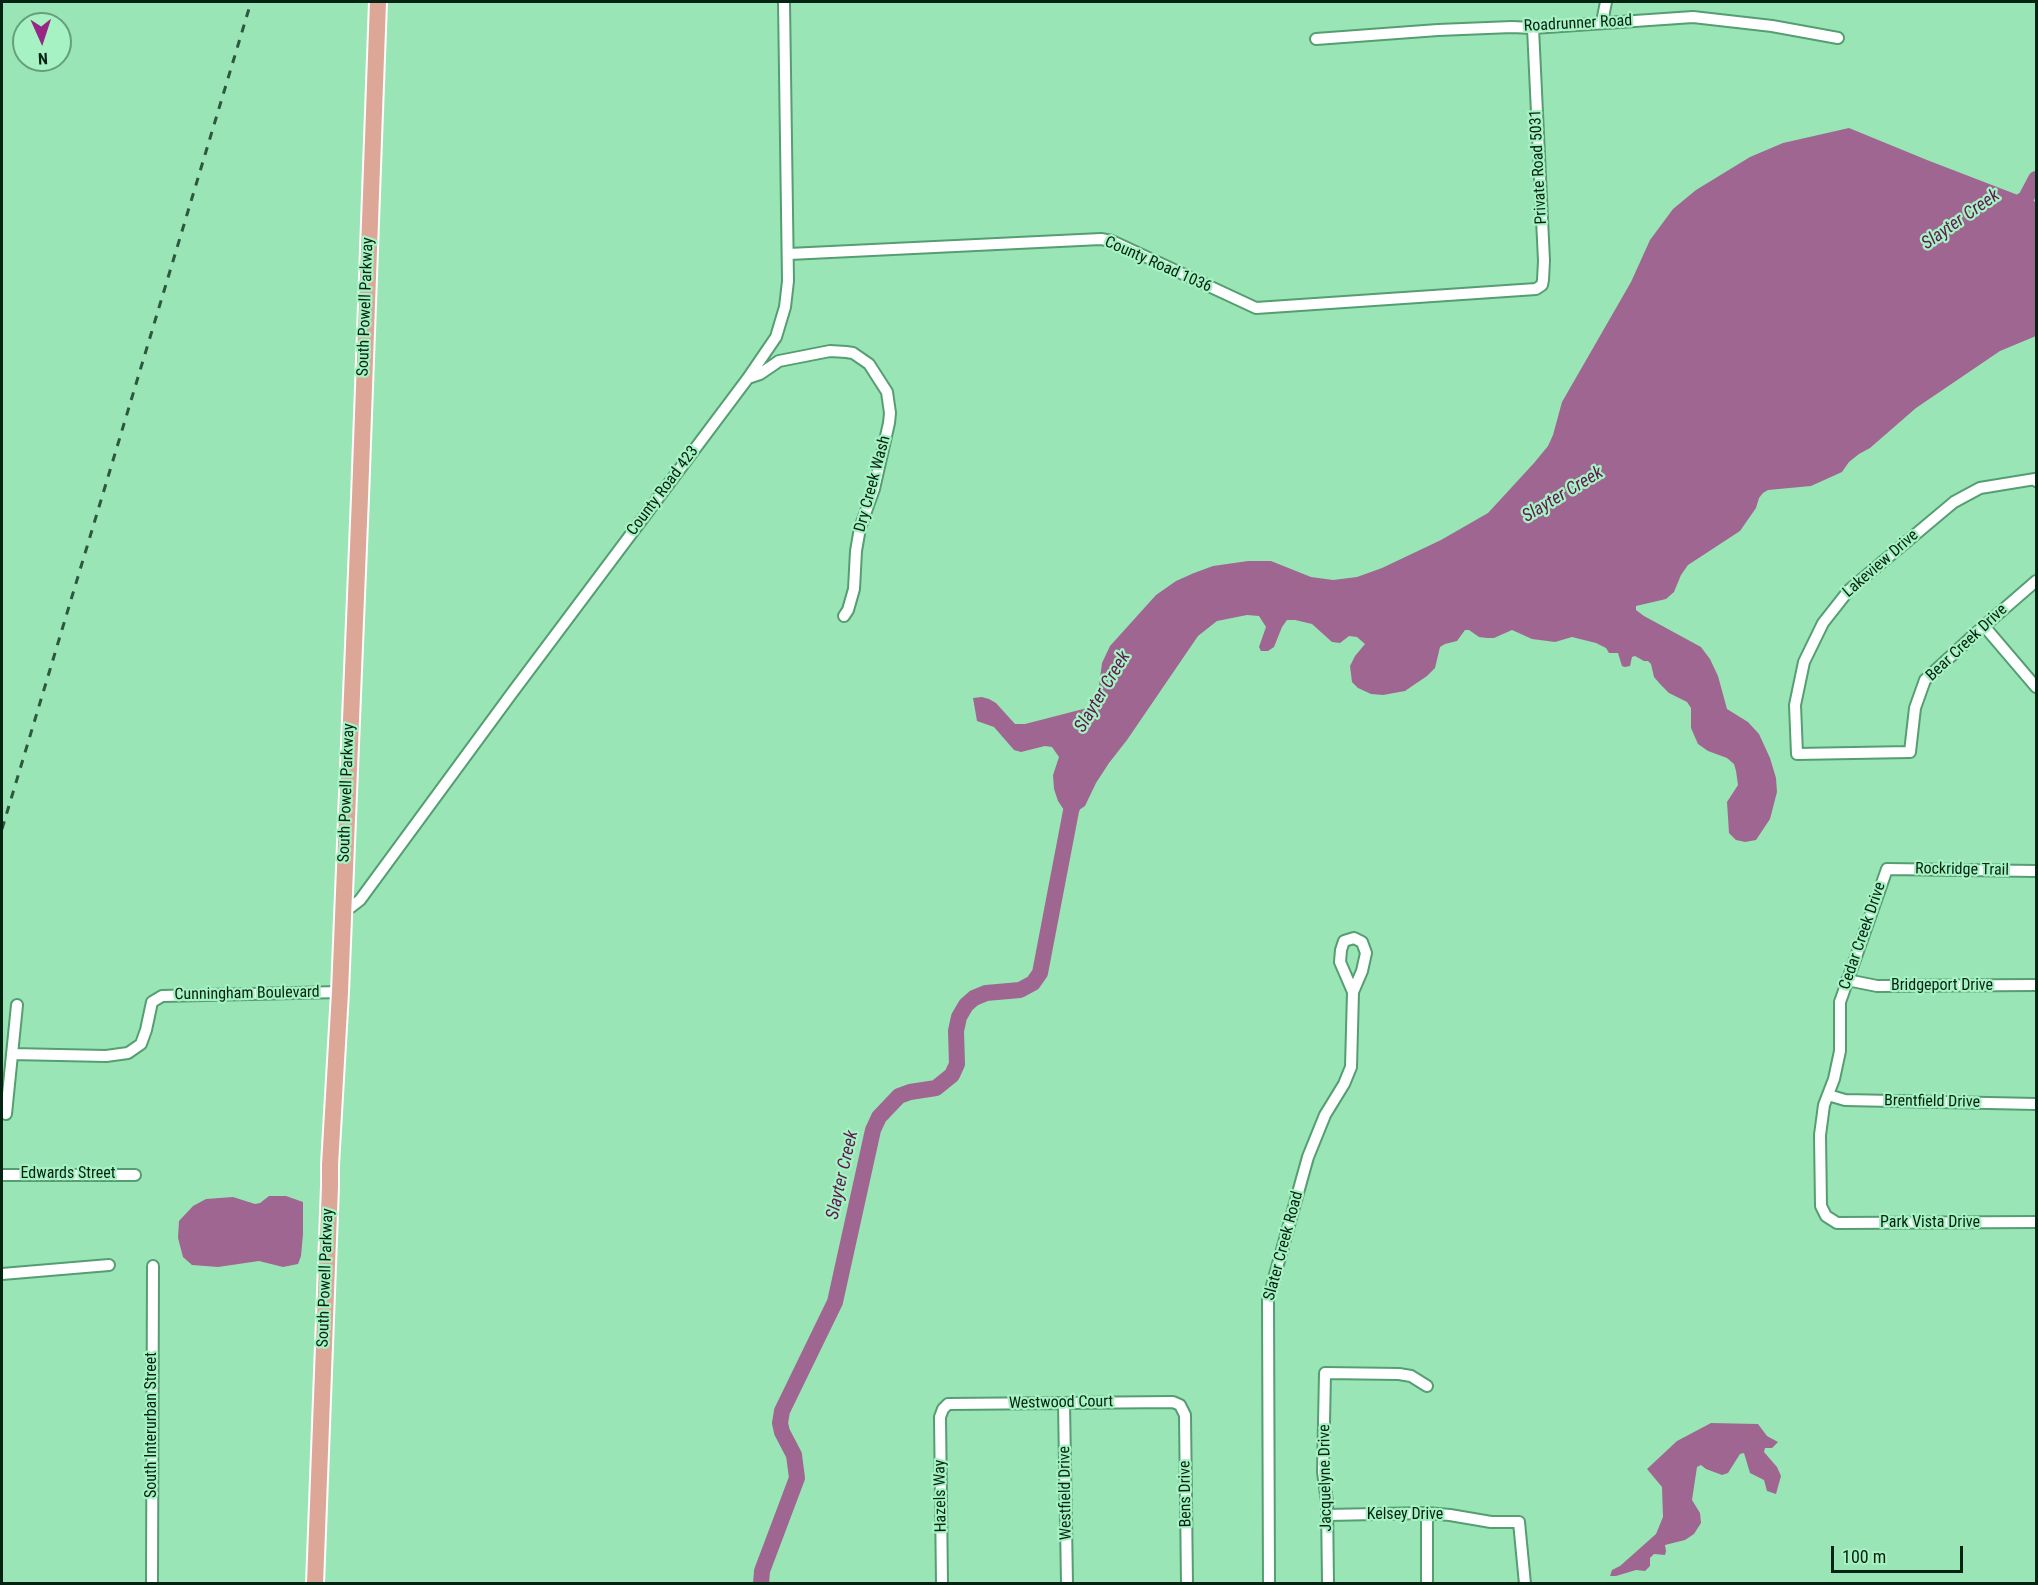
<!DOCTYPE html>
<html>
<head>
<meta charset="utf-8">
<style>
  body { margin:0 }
  #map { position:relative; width:2038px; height:1585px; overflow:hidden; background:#9ae5b6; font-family:"Roboto Condensed",sans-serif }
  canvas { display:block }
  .frame { position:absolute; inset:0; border:3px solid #042312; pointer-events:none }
  .north { position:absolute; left:12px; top:12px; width:60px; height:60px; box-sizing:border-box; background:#a7f2c3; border:2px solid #669f7c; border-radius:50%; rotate:177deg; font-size:16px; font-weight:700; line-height:24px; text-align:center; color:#042312 }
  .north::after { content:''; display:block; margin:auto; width:21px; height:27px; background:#982684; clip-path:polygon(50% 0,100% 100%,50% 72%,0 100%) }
  .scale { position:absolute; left:1831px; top:1546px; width:132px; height:27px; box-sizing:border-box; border:3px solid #042312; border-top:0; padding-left:8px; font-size:18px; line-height:21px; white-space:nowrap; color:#042312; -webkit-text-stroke:4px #a7f2c3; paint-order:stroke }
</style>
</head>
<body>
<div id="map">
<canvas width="2038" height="1585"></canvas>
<div class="frame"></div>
<div class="north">N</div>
<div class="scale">100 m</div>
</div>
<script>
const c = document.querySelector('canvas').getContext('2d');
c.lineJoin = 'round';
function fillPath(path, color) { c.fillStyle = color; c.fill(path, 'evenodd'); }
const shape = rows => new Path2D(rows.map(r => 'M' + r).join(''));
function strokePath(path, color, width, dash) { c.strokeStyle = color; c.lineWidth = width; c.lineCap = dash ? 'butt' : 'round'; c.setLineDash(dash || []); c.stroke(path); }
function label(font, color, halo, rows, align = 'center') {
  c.font = font + ' "Roboto Condensed",sans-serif'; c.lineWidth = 4.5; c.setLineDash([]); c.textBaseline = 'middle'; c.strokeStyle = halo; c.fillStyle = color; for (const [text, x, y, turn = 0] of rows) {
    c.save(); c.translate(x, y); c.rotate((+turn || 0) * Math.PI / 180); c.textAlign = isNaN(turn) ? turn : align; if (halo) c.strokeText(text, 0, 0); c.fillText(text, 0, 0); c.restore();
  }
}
const water = shape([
  [1849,128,1927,160,2036,202,2036,336,2000,351,1916,408,1870,448,1859,454,1849,462,1842,472,1811,486,1768,490,1763,493,1759,498,1756,508,1740,531,1688,565,1681,575,1674,592,1666,599,1636,606,1636,610,1644,616,1701,647,1710,659,1718,676,1727,709,1748,722,1759,734,1770,758,1776,778,1777,792,1770,819,1756,840,1745,842,1736,840,1729,833,1727,802,1738,785,1736,771,1734,764,1727,758,1708,751,1698,744,1691,728,1691,708,1687,702,1669,693,1660,684,1654,677,1651,664,1648,661,1644,661,1635,656,1632,657,1630,666,1625,667,1622,666,1618,653,1609,653,1606,648,1596,643,1572,637,1555,642,1532,639,1512,630,1494,638,1487,638,1479,637,1469,630,1465,630,1457,641,1445,644,1440,647,1435,668,1427,676,1405,691,1383,695,1371,694,1358,688,1352,682,1350,666,1355,656,1365,644,1357,637,1349,636,1340,643,1332,642,1312,624,1295,620,1287,620,1282,627,1274,647,1268,651,1261,651,1259,647,1266,627,1259,616,1247,615,1217,621,1198,636,1127,740,1109,763,1096,783,1085,806,1079,810,1064,810,1058,801,1054,789,1053,775,1059,757,1052,747,1045,746,1021,752,1014,750,994,727,977,721,973,698,982,697,989,699,996,703,1015,724,1025,724,1091,707,1097,701,1102,663,1110,646,1156,595,1176,581,1194,573,1213,566,1248,561,1271,561,1311,577,1333,580,1357,577,1382,568,1441,540,1488,513,1534,463,1548,446,1553,435,1562,402,1631,282,1650,240,1673,209,1696,190,1750,157,1783,143],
  [269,1196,286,1196,303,1202,303,1234,301,1256,298,1264,283,1267,259,1261,218,1267,192,1265,183,1257,178,1238,179,1221,193,1206,206,1199,233,1197,255,1204,260,1203],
  [1711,1423,1758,1424,1767,1436,1778,1442,1772,1448,1765,1448,1764,1452,1777,1467,1781,1476,1776,1494,1767,1491,1764,1480,1750,1473,1744,1453,1740,1454,1728,1473,1722,1475,1706,1469,1701,1465,1697,1467,1692,1500,1700,1513,1701,1523,1694,1534,1685,1540,1665,1545,1666,1551,1665,1555,1654,1554,1650,1558,1650,1566,1645,1571,1636,1570,1616,1576,1610,1576,1612,1570,1620,1566,1656,1534,1663,1517,1662,1487,1647,1469,1677,1441]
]);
const river = shape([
  [2007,211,2026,198,2036,179],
  [761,1584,762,1571,797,1478,794,1455,782,1432,780,1423,782,1411,835,1302,873,1130,879,1117,899,1096,910,1092,936,1088,952,1075,957,1064,956,1031,959,1017,966,1005,974,998,986,993,1020,990,1033,983,1040,973,1071,811,1077,791]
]);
const minor = shape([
  [1602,22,1606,2],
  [1316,39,1438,30,1512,27,1533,28,1693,17,1772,26,1838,38],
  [789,254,1101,239,1112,241,1256,308,1536,289,1542,285,1543,280,1544,261,1533,28],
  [748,378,760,374,779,361,830,351,846,352,853,353,869,364,887,392,890,413,889,423,874,489,860,528,856,551,854,589,848,610,844,616],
  [2036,481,2035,479,1980,488,1954,502,1849,590,1823,623,1804,662,1795,705,1797,754,1910,752,1915,708,1925,680,1975,634,2036,581],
  [1984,626,2036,687],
  [2036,871,1887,869,1840,1002,1840,1051,1834,1079,1824,1105,1820,1135,1821,1206,1826,1216,1837,1223,2036,1222],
  [342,909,351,907,360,900,512,693,748,378,776,337,785,307,788,281,784,2],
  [1847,980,1877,986,2036,985],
  [12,1054,106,1056,128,1053,141,1044,146,1030,152,1002,162,996,340,992],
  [1828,1095,1845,1100,2036,1104],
  [6,1114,17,1005],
  [2,1175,135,1175],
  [2,1274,109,1265],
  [1064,1403,1067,1584],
  [1427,1513,1427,1584],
  [1327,1515,1427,1513,1450,1515,1491,1522,1519,1522,1525,1584],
  [152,1584,153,1266],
  [942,1584,940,1417,943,1409,948,1404,1173,1402,1180,1405,1185,1415,1187,1584],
  [1269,1584,1268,1300,1308,1157,1325,1115,1344,1084,1351,1067,1353,992,1340,962,1341,950,1344,941,1354,938,1362,942,1366,953,1362,971,1353,992],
  [1328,1584,1327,1502,1323,1472,1325,1373,1399,1374,1411,1376,1427,1386]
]);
const primary = shape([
  [315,1584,330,1186,330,1165,340,992,360,497,378,2]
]);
const rail = shape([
  [2,829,251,2]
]);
const streetNames = [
  ["Roadrunner Road",1578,24,-3],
  ["Private Road 5031",1539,167,-93],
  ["County Road 1036",1158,265,24],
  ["South Powell Parkway",366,307,-88],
  ["Dry Creek Wash",873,484,-75],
  ["County Road 423",663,491,-53],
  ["Lakeview Drive",1881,564,-41],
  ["Bear Creek Drive",1967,643,-43],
  ["South Powell Parkway",347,793,-88],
  ["Rockridge Trail",1962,870,1],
  ["Cedar Creek Drive",1863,936,-71],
  ["Bridgeport Drive",1942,986],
  ["Cunningham Boulevard",247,994,-1],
  ["Brentfield Drive",1932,1102,1],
  ["Edwards Street",68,1174],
  ["Park Vista Drive",1930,1223],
  ["Slater Creek Road",1284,1246,-75],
  ["South Powell Parkway",326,1278,-88],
  ["Westwood Court",1061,1403,-1],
  ["South Interurban Street",152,1425,-90],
  ["Jacquelyne Drive",1326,1478,-91],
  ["Westfield Drive",1066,1493,-91],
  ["Bens Drive",1186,1494,-91],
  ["Hazels Way",941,1496,-91],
  ["Kelsey Drive",1405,1515]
];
const waterNames = [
  ["Slayter Creek",1961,220,-35],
  ["Slayter Creek",1563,495,-31],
  ["Slayter Creek",1103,692,-59],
  ["Slayter Creek",843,1175,-77]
];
fillPath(water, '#a06692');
strokePath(river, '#a06692', 16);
strokePath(minor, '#549e72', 14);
strokePath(primary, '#fff', 20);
strokePath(minor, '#fff', 10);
strokePath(primary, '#dda798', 16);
strokePath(rail, '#2d583f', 3, [8, 8]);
label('16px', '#042312', '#a7f2c3', streetNames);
label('italic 18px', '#601853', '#a7f2c3', waterNames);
</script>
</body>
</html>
